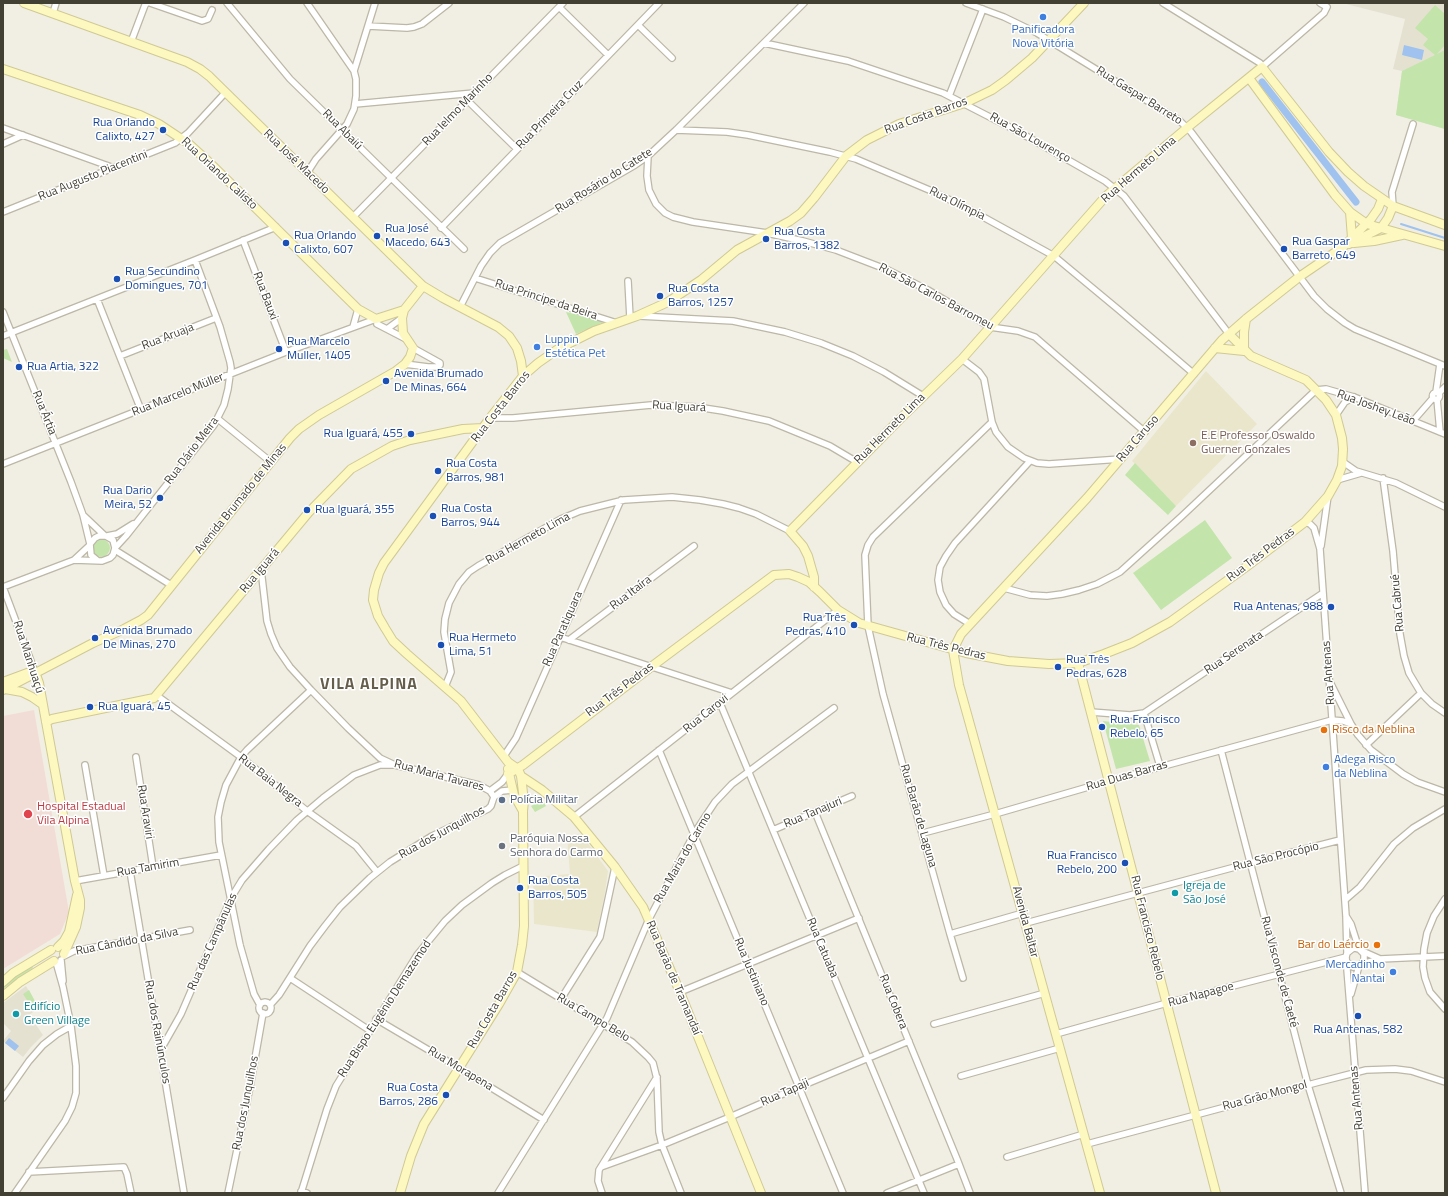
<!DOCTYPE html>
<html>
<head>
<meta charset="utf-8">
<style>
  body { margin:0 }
  #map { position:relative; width:1448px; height:1196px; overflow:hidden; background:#f1efe3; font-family:"Titillium Web",sans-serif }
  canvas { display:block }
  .frame { position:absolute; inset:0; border:4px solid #423f33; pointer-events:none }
</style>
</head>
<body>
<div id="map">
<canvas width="1448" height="1196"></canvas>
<div class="frame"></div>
</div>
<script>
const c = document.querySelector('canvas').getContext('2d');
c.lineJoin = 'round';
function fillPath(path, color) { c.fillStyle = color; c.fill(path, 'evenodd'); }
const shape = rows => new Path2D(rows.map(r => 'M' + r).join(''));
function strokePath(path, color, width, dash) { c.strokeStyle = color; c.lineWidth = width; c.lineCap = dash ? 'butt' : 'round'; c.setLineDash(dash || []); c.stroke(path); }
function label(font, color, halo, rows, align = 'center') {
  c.font = font + ' "Titillium Web",sans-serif'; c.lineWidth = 3; c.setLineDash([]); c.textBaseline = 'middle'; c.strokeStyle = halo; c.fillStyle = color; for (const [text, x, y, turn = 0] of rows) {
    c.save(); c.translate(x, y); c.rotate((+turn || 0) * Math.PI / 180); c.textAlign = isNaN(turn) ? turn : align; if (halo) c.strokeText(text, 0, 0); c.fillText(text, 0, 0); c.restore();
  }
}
const residential = shape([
  [1342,3,1445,3,1445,129,1396,115,1402,71,1393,69,1405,19],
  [26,986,39,1008,29,1015,43,1035,31,1047,23,1057,3,1041,11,1031,3,1023,3,1003]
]);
const education = shape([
  [1206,371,1257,424,1176,506,1132,461],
  [581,834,608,871,605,892,597,932,534,924,533,877,570,874,567,836]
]);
const medical = shape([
  [34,710,69,912,60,934,3,969,3,716]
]);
const green = shape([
  [1435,5,1445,14,1445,45,1437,54,1445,50,1445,129,1396,115,1402,71,1435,55,1423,45,1428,39,1415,28],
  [566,312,606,321,576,334],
  [7,349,10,357,12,362,3,358,3,350],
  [1135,463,1176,506,1168,515,1125,475],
  [1205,520,1232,558,1161,610,1133,573],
  '92 548a9 9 0 1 1 18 0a9 9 0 1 1-18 0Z',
  [1103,721,1139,725,1150,761,1116,769],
  [542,800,546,806,535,812,531,806],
  [32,966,33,968,3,989,3,984],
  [29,990,36,1003,31,1006,23,994]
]);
const water = shape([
  [1404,45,1424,50,1422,60,1402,55],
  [9,1038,19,1046,15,1051,5,1043]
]);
const stream = shape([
  [1401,224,1445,238]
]);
const canal = shape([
  [1262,82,1356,202]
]);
const street = shape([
  [150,3,202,21,208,19,212,10],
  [227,3,290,79,464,249],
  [966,3,1004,17,1037,33,1180,121,1191,132,1314,296,1327,309,1345,323,1355,329,1445,366],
  [1163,3,1260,63,1262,67,1324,13,1327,7,1320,3],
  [559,7,608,55],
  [53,13,56,3],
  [638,25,672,58],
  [368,26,407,28,414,27,422,24,449,3],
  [131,42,145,5,147,3],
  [764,43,848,61,943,93,1019,132,1105,181,1124,196,1229,334],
  [354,71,375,3],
  [949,96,983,9],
  [467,100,517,149],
  [355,104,474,93],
  [3,128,114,168],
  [676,130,727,132,748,135,830,152,856,159,934,192,976,213,1054,256,1119,310,1194,374],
  [3,144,23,135],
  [648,156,647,176,649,190,656,204,665,213,673,217,693,222,767,233,803,241,836,250,888,270,928,290,990,327,1018,331,1035,337,1145,432],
  [307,173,316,159,347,124,354,109,356,96,356,79,354,71,307,3],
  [1393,206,1392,192,1413,124],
  [3,212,175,143,188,133,225,93],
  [353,217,563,3],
  [441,228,659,3],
  [243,240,286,352],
  [475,278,617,323],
  [628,281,630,318],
  [97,299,141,410],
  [460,307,481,266,490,253,500,243,635,165,648,156,676,130,804,3],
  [3,312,71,482,83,515,90,544],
  [639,316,733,321,785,332,821,343,853,356,884,372,923,396],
  [377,324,406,339],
  [353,327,358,309],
  [387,329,402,318],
  [3,336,195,260,276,227],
  [120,356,216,318],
  [962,359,979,372,984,379,992,422,996,432,1008,447,1024,458,1037,463,1049,464,1121,459],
  [405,364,428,367,437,367,440,365,440,363,413,348],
  [1436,392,1440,364],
  '1432.5 396a3.5 3.5 0 1 1 7 0a3.5 3.5 0 1 1-7 0Z',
  [1439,393,1445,387],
  [1437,399,1440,432],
  [1336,415,1345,402,1354,397],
  [490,418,513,418,651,405,697,407,723,411,769,421,830,446,857,462],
  [218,419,271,462],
  [1413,421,1433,398],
  [992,422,873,537,868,545,865,555,868,626,883,694,950,934,1023,913],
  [1343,462,1356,471,1396,483,1445,507],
  [3,464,286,352,376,319],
  [1383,478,1393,551,1400,634,1404,656,1409,673,1421,693,1432,704,1445,713],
  [1337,480,1361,473],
  [84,516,104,535],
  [1305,522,1310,524,1314,528,1320,549,1346,916,1347,953],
  [107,536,117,534,133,524],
  [1321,546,1328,496],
  [115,548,126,536,214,425,224,405,228,389,231,368,230,362,220,327,195,260],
  [115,550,171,585],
  [74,560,102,561,110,558,113,555,115,548,113,540,106,536,99,536,95,538,90,544,91,555,97,560],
  [261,569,267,621,271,634,277,648,290,667,311,690,348,728,380,758,395,765,479,785,490,791,494,797,491,806,488,809,432,836,390,862,370,878,340,907,325,926,310,946,279,995,270,1005],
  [3,587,74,560,89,546],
  [3,587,35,672],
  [1004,588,1030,595,1047,596,1062,594,1079,590,1097,584,1120,572,1182,516,1316,390,1326,389,1354,397,1445,434],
  [970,624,954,614,946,605,940,592,938,580,940,567,946,556,955,543,1030,461],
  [560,637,732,693],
  [569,640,694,546],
  [1331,684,1351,724],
  [445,687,451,672,444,632,445,619,449,603,459,584,469,572,478,566,561,519,580,511,624,500,672,497,700,500,723,504,739,508,756,514,790,531],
  [156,695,241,757,307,811,356,846,377,872],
  [720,703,924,1193],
  [1091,712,1130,715,1144,713,1323,593],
  [1144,713,1160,766],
  [1366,745,1421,693],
  [659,750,843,1193],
  [1221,750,1308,1085,1341,1193],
  [504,756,516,738,621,500],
  [136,757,153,867],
  [85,765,104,876],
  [490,791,502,782,508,774],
  [494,797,502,791,513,790],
  [815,812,957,1159,970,1193],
  [574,817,838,610],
  [773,830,852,796],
  [923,833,995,814,1109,781,1332,720,1343,721,1351,724,1358,735,1371,750,1403,774,1417,782,1445,792],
  [130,871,184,1193],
  [75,881,221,855],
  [1445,899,1434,916,1427,933,1424,949,1423,967,1425,978,1430,992,1445,1009],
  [1345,900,1360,887,1394,844,1413,828,1445,809],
  [1346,916,1351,924,1359,949],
  [1026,923,1250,863,1340,840],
  [950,934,963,978],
  [1362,951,1380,959],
  [64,956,74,951,190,930],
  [61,960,63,981],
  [1347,962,1353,967,1359,966,1364,961,1364,954,1359,949,1355,948,1352,949,1347,953,1346,957,1365,1193],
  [1362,964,1380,959,1445,956],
  [517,972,632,1042,648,1057,653,1063,657,1079,659,1132,662,1145,681,1193],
  [290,978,369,1030],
  [680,992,859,918],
  [1351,994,1359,966],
  [561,999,600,937,615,867],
  '259 1008a6 6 0 1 1 12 0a6 6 0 1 1-12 0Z',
  [260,1005,254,994,240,945,219,842,218,817,221,802,226,785,241,757,247,750,311,690],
  [376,1019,459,1068,544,1120],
  [934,1024,1045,993],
  [1056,1034,1167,1003,1346,957],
  [160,1051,181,1014,231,898,242,880,269,849,297,820,323,798,354,775,380,765,393,765],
  [961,1076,1060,1048],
  [3,1098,29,1061,43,1045,57,1034,71,1026],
  [1087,1144,1319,1082,1366,1070,1395,1069,1411,1071,1445,1082],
  [1007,1157,1084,1134],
  [601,1167,662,1145,730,1117,799,1087,909,1041],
  [29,1172,124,1167,127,1174,131,1193],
  [301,1191,307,1193],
  [15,1193,65,1121,72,1107,76,1093,76,1066,71,1026,63,987,56,962],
  [228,1193,250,1087,263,1013],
  [301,1193,327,1109,336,1086,417,955,445,921,462,905,492,883,505,875,523,866],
  [498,1193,607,1018,649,919,694,834,705,817,715,802,732,784,834,708],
  [602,1193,598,1181,599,1170,657,1077],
  [887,1193,959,1164]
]);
const secondary = shape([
  [24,3,187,62,200,69,209,76,423,286,443,298,498,327,509,336,517,348,521,361,523,376],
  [3,69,140,115,159,124,189,144,211,164,358,309,376,319,404,310],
  [1249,78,1335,195,1350,212,1367,224,1445,246],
  [1350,212,1352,238],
  [1354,243,1374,241,1402,235],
  [1349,244,1381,228,1388,218,1393,206],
  [1215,348,1244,351],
  [1244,351,1244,332,1246,319],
  [814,587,814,577,808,556,803,546,790,531,901,418,962,359,1106,196,1188,127,1262,67,1329,152,1348,172,1364,186,1393,206,1445,225],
  [1078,663,1216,1193],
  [35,672,39,683,75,881,80,900,80,908,76,927,64,954],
  [3,682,30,672],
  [5,689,22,692,32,697,42,704],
  [3,690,93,643,124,629,141,620,148,615,290,438,299,429,319,415,396,371,405,364,410,357,413,348,403,333,402,318,404,310,423,286],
  [46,722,52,719,154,698,309,512,351,469,392,446,410,440,463,429,483,428],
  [508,769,514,795,523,811],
  [508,774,523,765,651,667,774,575,789,574,798,577,809,582,820,592,838,610,859,623,966,653,1008,661,1049,664,1078,663,1104,654,1132,643,1170,622,1246,567,1305,522,1328,496,1337,480,1342,466,1343,449,1342,438,1336,415,1326,400,1306,380,1251,356,1229,334],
  [521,776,542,790,574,817,615,867,643,907,680,992,761,1193],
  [58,947,64,941,69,932,77,895],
  [3,982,13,973,51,950],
  [3,996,20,982,54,961],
  [400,1193,411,1156,424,1124,499,1004,517,972,522,945,524,926,523,811,524,801,521,776,518,769,508,762,461,701,407,654,393,641,385,628,378,616,373,600,374,590,379,573,384,563,490,418,523,376,538,363,558,349,594,331,637,316,668,302,701,280,737,250,790,221,801,213,814,198,846,156,867,140,899,124,965,103,992,90,1006,80,1032,58,1084,3],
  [1100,1193,959,685,953,650,961,634,1087,498,1222,340,1246,319,1299,277,1343,247,1371,219,1378,209,1382,199]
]);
const markers = [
  [1043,17,4,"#3f7fe0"],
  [163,130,4,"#1a4fb4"],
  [377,236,4,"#1a4fb4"],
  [766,239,4,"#1a4fb4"],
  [286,243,4,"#1a4fb4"],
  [1284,249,4,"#1a4fb4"],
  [117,279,4,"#1a4fb4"],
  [660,296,4,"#1a4fb4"],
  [537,347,4,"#3f7fe0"],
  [279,349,4,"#1a4fb4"],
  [19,367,4,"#1a4fb4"],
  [386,381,4,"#1a4fb4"],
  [411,434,4,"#1a4fb4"],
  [1193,443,4,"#8d6e63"],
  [438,471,4,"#1a4fb4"],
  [160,498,4,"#1a4fb4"],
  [307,510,4,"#1a4fb4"],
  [433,516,4,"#1a4fb4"],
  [1331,607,4,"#1a4fb4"],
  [854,625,4,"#1a4fb4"],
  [95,638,4,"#1a4fb4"],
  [441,645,4,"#1a4fb4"],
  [1058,667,4,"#1a4fb4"],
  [90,707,4,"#1a4fb4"],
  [1102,727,4,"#1a4fb4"],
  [1324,730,4,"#e8710a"],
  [1326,767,4,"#3f7fe0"],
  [502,800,4,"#5c6f8a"],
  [28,814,5,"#e0444e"],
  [502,846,4,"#6b7280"],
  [1125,863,4,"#1a4fb4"],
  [520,888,4,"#1a4fb4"],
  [1175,893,4,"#0f9aa8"],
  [1377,945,4,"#e8710a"],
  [1393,972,4,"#3f7fe0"],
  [16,1014,4,"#0f9aa8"],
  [1358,1016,4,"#1a4fb4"],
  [446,1095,4,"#1a4fb4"]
];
const shopNames = [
  ["Panificadora",1043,30,"center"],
  ["Nova Vitória",1043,44,"center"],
  ["Luppin",545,340],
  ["Estética Pet",545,354],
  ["Adega Risco",1334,760],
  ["da Neblina",1334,774],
  ["Mercadinho",1385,965,"right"],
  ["Nantai",1385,979,"right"]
];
const streetNames = [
  ["Rua Gaspar Barreto",1139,96,32],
  ["Rua Ielmo Marinho",458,110,-46],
  ["Rua Primeira Cruz",550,115,-46],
  ["Rua Costa Barros",926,116,-20],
  ["Rua Abaiú",342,130,45],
  ["Rua São Lourenço",1030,138,29],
  ["Rua José Macedo",296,162,44],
  ["Rua Hermeto Lima",1139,170,-41],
  ["Rua Orlando Calisto",219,174,43],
  ["Rua Augusto Piacentini",93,176,-22],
  ["Rua Rosário do Catete",604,181,-32],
  ["Rua Olímpia",957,204,26],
  ["Rua Bauxi",265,296,69],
  ["Rua São Carlos Barromeu",936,297,28],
  ["Rua Principe da Beira",546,300,18],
  ["Rua Aruaja",168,337,-21],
  ["Rua Marcelo Müller",178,395,-22],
  ["Rua Costa Barros",501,407,-52],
  ["Rua Iguará",679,407,3],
  ["Rua Joshey Leão",1376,408,20],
  ["Rua Ártia",44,413,68],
  ["Rua Hermeto Lima",890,429,-45],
  ["Rua Caruso",1138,439,-49],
  ["Rua Dário Meira",192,451,-53],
  ["Avenida Brumado de Minas",241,499,-51],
  ["Rua Hermeto Lima",528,539,-29],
  ["Rua Três Pedras",1261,555,-37],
  ["Rua Iguará",260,571,-50],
  ["Rua Itaíra",631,593,-37],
  ["Rua Cabrué",1398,603,-95],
  ["Rua Paratiquara",563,629,-66],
  ["Rua Três Pedras",946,647,14],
  ["Rua Serenata",1234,653,-34],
  ["Rua Manhuaçú",28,657,72],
  ["Rua Antenas",1329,673,-94],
  ["Rua Três Pedras",620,690,-37],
  ["Rua Carovi",706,714,-39],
  ["Rua Maria Tavares",439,776,15],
  ["Rua Duas Barras",1127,776,-16],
  ["Rua Baia Negra",270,781,38],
  ["Rua Araviri",145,812,81],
  ["Rua Tanajuri",813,813,-23],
  ["Rua Barão de Laguna",918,816,74],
  ["Rua dos Junquilhos",442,833,-29],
  ["Rua São Procópio",1276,857,-14],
  ["Rua Maria do Carmo",683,858,-60],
  ["Rua Tamirim",148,868,-10],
  ["Avenida Baltar",1025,922,75],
  ["Rua Francisco Rebelo",1147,928,76],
  ["Rua Cândido da Silva",127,942,-11],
  ["Rua das Campânulas",213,942,-66],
  ["Rua Catuaba",822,948,67],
  ["Rua Justiniano",751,972,67],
  ["Rua Visconde de Caeté",1279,972,75],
  ["Rua Barão de Tramandaí",673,978,67],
  ["Rua Napagoe",1201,995,-15],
  ["Rua Cobera",893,1002,68],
  ["Rua Bispo Eugênio Demazemod",385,1009,-57],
  ["Rua Costa Barros",493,1010,-60],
  ["Rua Campo Belo",593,1018,31],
  ["Rua dos Rainúnculos",157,1032,80],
  ["Rua Morapena",460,1069,31],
  ["Rua Tapaji",785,1093,-24],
  ["Rua Grão Mongol",1265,1096,-15],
  ["Rua Antenas",1357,1098,-95],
  ["Rua dos Junquilhos",246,1103,-79]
];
const transitNames = [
  ["Rua Orlando",155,123,"right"],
  ["Calixto, 427",155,137,"right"],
  ["Rua José",385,229],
  ["Macedo, 643",385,243],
  ["Rua Costa",774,232],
  ["Barros, 1382",774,246],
  ["Rua Orlando",294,236],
  ["Calixto, 607",294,250],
  ["Rua Gaspar",1292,242],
  ["Barreto, 649",1292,256],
  ["Rua Secundino",125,272],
  ["Domingues, 701",125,286],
  ["Rua Costa",668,289],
  ["Barros, 1257",668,303],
  ["Rua Marcelo",287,342],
  ["Muller, 1405",287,356],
  ["Rua Artia, 322",27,367],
  ["Avenida Brumado",394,374],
  ["De Minas, 664",394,388],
  ["Rua Iguará, 455",403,434,"right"],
  ["Rua Costa",446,464],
  ["Barros, 981",446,478],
  ["Rua Dario",152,491,"right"],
  ["Meira, 52",152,505,"right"],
  ["Rua Costa",441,509],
  ["Barros, 944",441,523],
  ["Rua Iguará, 355",315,510],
  ["Rua Antenas, 988",1323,607,"right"],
  ["Rua Três",846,618,"right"],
  ["Pedras, 410",846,632,"right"],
  ["Avenida Brumado",103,631],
  ["De Minas, 270",103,645],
  ["Rua Hermeto",449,638],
  ["Lima, 51",449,652],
  ["Rua Três",1066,660],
  ["Pedras, 628",1066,674],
  ["Rua Iguará, 45",98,707],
  ["Rua Francisco",1110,720],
  ["Rebelo, 65",1110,734],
  ["Rua Francisco",1117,856,"right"],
  ["Rebelo, 200",1117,870,"right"],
  ["Rua Costa",528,881],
  ["Barros, 505",528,895],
  ["Rua Antenas, 582",1358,1030,"center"],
  ["Rua Costa",438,1088,"right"],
  ["Barros, 286",438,1102,"right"]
];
const educationNames = [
  ["E.E Professor Oswaldo",1201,436],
  ["Guerner Gonzales",1201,450]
];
const foodNames = [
  ["Risco da Neblina",1332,730],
  ["Bar do Laércio",1369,945,"right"]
];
const serviceNames = [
  ["Polícia Militar",510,800]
];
const healthNames = [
  ["Hospital Estadual",37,807],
  ["Vila Alpina",37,821]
];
const worshipNames = [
  ["Paróquia Nossa",510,839],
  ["Senhora do Carmo",510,853]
];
const cultureNames = [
  ["Igreja de",1183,886],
  ["São José",1183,900],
  ["Edifício",24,1007],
  ["Green Village",24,1021]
];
const districtNames = [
  ["VILA ALPINA",369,685]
];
fillPath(residential, '#e5e1d1');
fillPath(education, '#eae6cc');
fillPath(medical, '#f2ddd6');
fillPath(green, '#c3e5ab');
fillPath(water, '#9fc2ee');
strokePath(stream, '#9fc2ee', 2);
strokePath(canal, '#9fc2ee', 7);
strokePath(street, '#bcb7a6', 8);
strokePath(secondary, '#d0c993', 10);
strokePath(street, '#fff', 5.5);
strokePath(secondary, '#fdf7c0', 8);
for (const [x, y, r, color] of markers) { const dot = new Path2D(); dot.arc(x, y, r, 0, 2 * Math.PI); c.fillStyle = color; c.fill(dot); strokePath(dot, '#fff', 1.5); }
label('12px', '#366cbe', '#fff', shopNames, 'left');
label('12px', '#423f33', '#fff', streetNames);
label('12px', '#164399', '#fff', transitNames, 'left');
label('12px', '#785e54', '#fff', educationNames, 'left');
label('12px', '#c56008', '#fff', foodNames, 'left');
label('12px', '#4e5e75', '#fff', serviceNames, 'left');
label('12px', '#be3a42', '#fff', healthNames, 'left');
label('12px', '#5b616d', '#fff', worshipNames, 'left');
label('12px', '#0d838f', '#fff', cultureNames, 'left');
c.letterSpacing = '1px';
label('bold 16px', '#655e4b', '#fff', districtNames);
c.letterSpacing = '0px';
</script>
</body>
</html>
